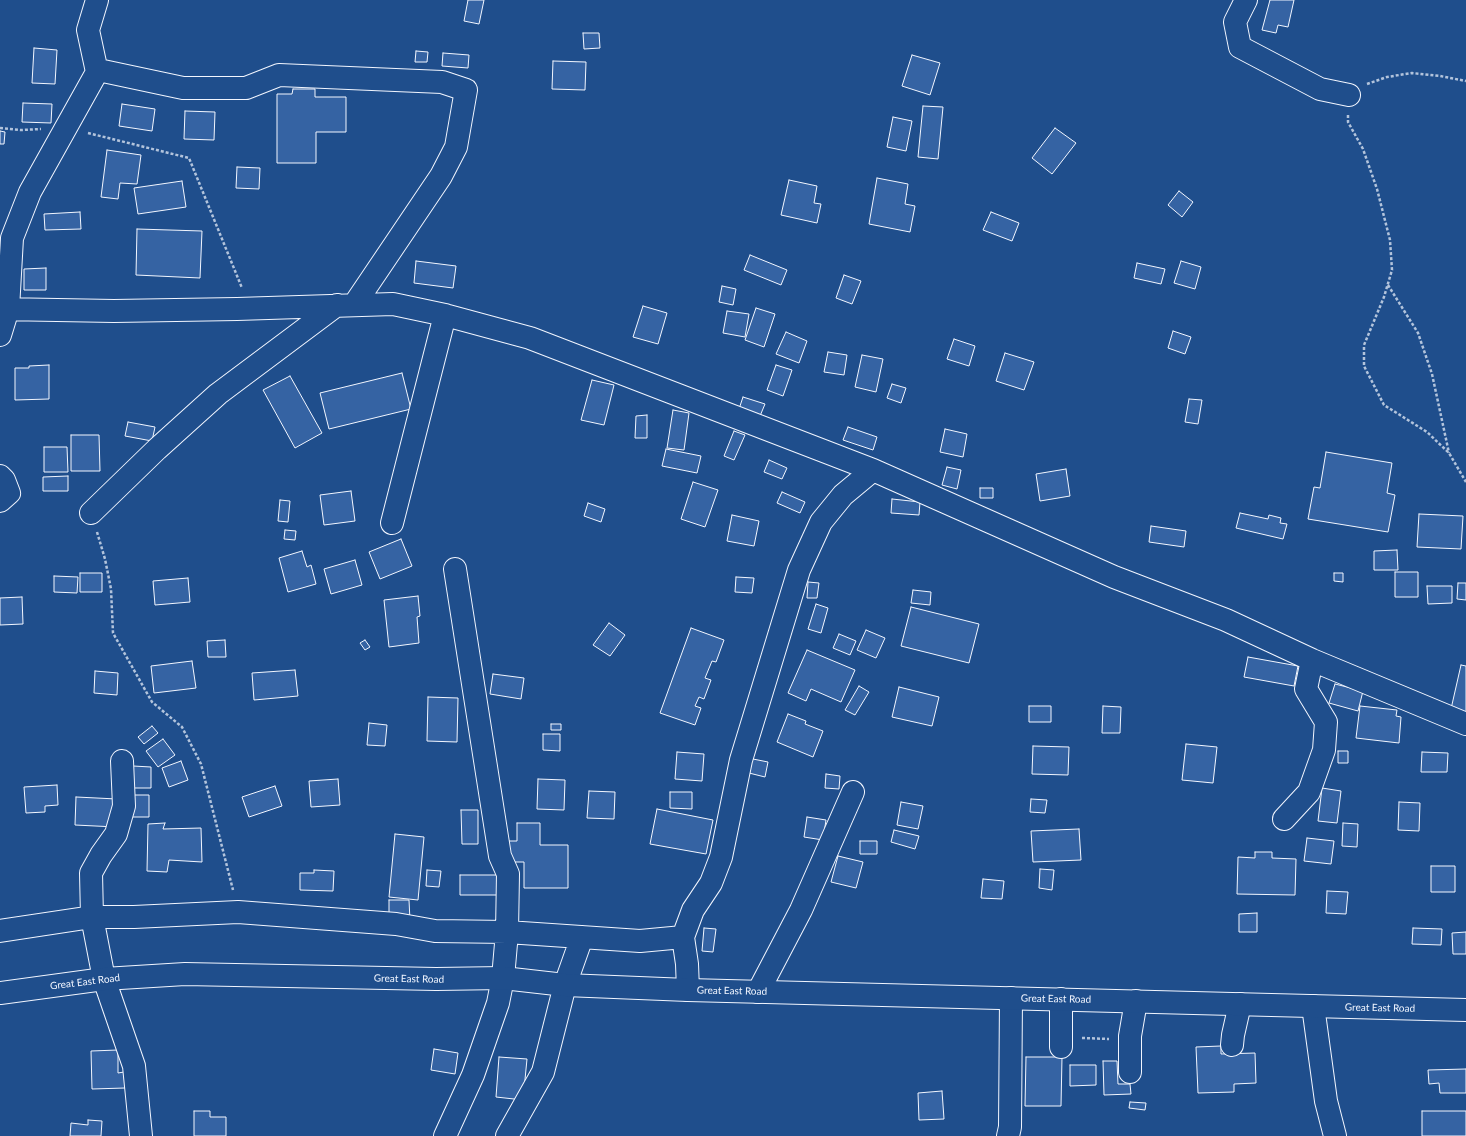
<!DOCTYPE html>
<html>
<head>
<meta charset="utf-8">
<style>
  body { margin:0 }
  canvas { display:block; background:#1f4e8c }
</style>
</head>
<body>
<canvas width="1466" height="1136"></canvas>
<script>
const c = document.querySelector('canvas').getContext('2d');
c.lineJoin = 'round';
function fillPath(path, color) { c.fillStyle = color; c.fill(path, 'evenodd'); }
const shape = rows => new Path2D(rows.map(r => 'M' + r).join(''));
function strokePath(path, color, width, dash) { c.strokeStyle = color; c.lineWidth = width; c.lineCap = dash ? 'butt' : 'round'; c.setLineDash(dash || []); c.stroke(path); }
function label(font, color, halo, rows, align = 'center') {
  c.font = font + ' Lato,sans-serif'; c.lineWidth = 3; c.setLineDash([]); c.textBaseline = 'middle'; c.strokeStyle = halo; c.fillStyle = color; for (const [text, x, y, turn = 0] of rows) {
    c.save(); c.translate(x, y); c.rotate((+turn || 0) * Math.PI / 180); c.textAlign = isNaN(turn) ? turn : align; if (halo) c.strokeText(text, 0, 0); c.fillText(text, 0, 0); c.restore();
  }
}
const building = shape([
  [468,0,484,0,479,24,464,21,468,0],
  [1270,0,1294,0,1288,27,1278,25,1276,33,1262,30,1270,0],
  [583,33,599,33,600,48,584,49,583,33],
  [34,48,57,50,55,84,32,83,34,48],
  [416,51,428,52,427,62,415,62,416,51],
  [443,53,469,55,468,68,442,66,443,53],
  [912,55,940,63,930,95,902,86,912,55],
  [553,61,586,62,585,90,552,89,553,61],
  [293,89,315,89,315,97,346,97,346,132,316,132,316,163,277,163,277,94,292,94,293,89],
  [23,103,52,104,51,123,22,122,23,103],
  [122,104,155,109,152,131,119,126,122,104],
  [923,106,943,107,938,159,918,157,923,106],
  [185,111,215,112,214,140,184,139,185,111],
  [893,117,912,121,906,151,887,147,893,117],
  [1055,128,1076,143,1052,174,1032,158,1055,128],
  [0,131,5,132,4,144,0,144,0,131],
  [107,150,141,155,137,184,120,183,118,199,101,197,107,150],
  [237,167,260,168,259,189,236,188,237,167],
  [877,178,908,184,905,204,915,206,910,232,869,224,877,178],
  [789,180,817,186,814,203,821,204,817,223,781,215,789,180],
  [182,181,186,207,138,214,134,188,182,181],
  [1179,191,1193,202,1182,217,1168,205,1179,191],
  [80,212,81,229,45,230,44,214,80,212],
  [991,212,1019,223,1012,241,983,230,991,212],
  [137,229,202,231,200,278,136,275,137,229],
  [750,255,787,270,781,285,744,270,750,255],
  [416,261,456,266,453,288,414,283,416,261],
  [1181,261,1201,267,1195,289,1174,283,1181,261],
  [1137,263,1165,269,1161,284,1134,278,1137,263],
  [46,268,46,290,24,290,24,269,46,268],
  [844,275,861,281,852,304,836,298,844,275],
  [722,286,736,289,733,305,719,302,722,286],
  [643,306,667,313,658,344,633,337,643,306],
  [756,308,775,314,764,347,745,340,756,308],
  [727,311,749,314,745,337,723,333,727,311],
  [1173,331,1191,337,1185,354,1168,348,1173,331],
  [786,332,807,341,799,363,776,354,786,332],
  [954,339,975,346,969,366,947,359,954,339],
  [828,352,847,355,844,375,824,372,828,352],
  [1005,353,1034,362,1024,390,996,381,1005,353],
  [862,355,883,359,876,392,855,387,862,355],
  [49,365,49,399,15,400,15,368,29,368,29,366,49,365],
  [776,365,792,370,783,396,767,390,776,365],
  [402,373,411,409,329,429,320,393,402,373],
  [290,376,322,433,295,448,263,390,290,376],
  [592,380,614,385,604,425,581,420,592,380],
  [892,384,906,388,901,403,887,398,892,384],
  [743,397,765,404,760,416,739,409,743,397],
  [1189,399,1202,400,1198,424,1185,422,1189,399],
  [673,410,689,413,684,450,667,448,673,410],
  [647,415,647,438,635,438,636,416,647,415],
  [128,422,155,427,152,441,125,436,128,422],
  [848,427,877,437,873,450,843,440,848,427],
  [945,429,967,434,963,457,940,452,945,429],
  [734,431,745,435,734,460,724,456,734,431],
  [71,435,99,435,100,471,71,471,71,435],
  [44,447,67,447,68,472,44,472,44,447],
  [666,449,701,456,697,473,662,466,666,449],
  [1326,452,1392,463,1387,493,1395,495,1388,532,1308,519,1314,487,1320,488,1326,452],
  [769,460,787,468,782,479,764,472,769,460],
  [947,467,961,470,957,489,942,485,947,467],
  [1066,469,1070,496,1040,501,1036,474,1066,469],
  [68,476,68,491,43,491,43,477,68,476],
  [693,482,718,490,705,527,681,519,693,482],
  [980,488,993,488,993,498,980,498,980,488],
  [351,491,355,521,324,525,320,495,351,491],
  [782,492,805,502,800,513,777,503,782,492],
  [892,499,920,502,919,515,891,513,892,499],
  [280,500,290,501,288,522,278,521,280,500],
  [588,503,605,509,601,522,584,516,588,503],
  [1240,513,1268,519,1269,515,1281,518,1280,523,1287,524,1283,539,1236,528,1240,513],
  [1419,514,1463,516,1461,549,1417,547,1419,514],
  [732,515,759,521,754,546,727,541,732,515],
  [1151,526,1186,531,1184,547,1149,542,1151,526],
  [285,530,296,531,295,540,284,539,285,530],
  [401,539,412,566,380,579,369,552,401,539],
  [1397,550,1398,570,1374,570,1374,551,1397,550],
  [302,551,307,567,311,565,316,584,288,592,279,558,302,551],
  [355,560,362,585,331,594,324,569,355,560],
  [1395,572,1418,572,1418,597,1395,597,1395,572],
  [80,573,102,573,102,592,80,592,80,573],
  [1334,573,1343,573,1343,582,1334,581,1334,573],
  [54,576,78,577,77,593,54,592,54,576],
  [736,577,754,578,752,593,735,592,736,577],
  [188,578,190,602,155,605,153,581,188,578],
  [808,582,819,583,817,598,807,598,808,582],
  [1458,583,1466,583,1466,600,1457,599,1458,583],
  [1427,586,1452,586,1452,603,1428,604,1427,586],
  [913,590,931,592,930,605,911,603,913,590],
  [418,596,420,616,417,617,419,643,389,647,384,600,418,596],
  [22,597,23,624,0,625,0,598,22,597],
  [816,604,828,608,821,633,808,629,816,604],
  [911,607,979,624,969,663,901,646,911,607],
  [609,623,625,635,610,656,593,645,609,623],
  [691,628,724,640,716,662,712,661,705,678,711,680,704,699,699,697,695,706,701,708,695,725,660,713,691,628],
  [866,630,885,638,876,658,857,650,866,630],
  [839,634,856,641,850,655,833,648,839,634],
  [225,640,226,657,208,657,207,641,225,640],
  [365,640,370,647,365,650,360,643,365,640],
  [807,650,855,670,841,702,811,689,806,701,788,693,807,650],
  [1248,657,1298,666,1294,686,1244,677,1248,657],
  [192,661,196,688,154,693,151,666,192,661],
  [1461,665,1466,666,1466,713,1451,709,1461,665],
  [295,670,298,696,254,700,252,673,295,670],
  [95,671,118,673,117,695,94,693,95,671],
  [493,674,524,678,521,699,490,694,493,674],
  [1335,684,1363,691,1358,711,1329,703,1335,684],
  [859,686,869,692,855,715,845,710,859,686],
  [899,687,939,697,932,726,892,717,899,687],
  [428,697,458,698,457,742,427,741,428,697],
  [1029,706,1051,706,1051,722,1029,722,1029,706],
  [1103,706,1121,707,1120,733,1102,733,1103,706],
  [1360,706,1397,710,1396,716,1401,717,1399,743,1356,738,1360,706],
  [788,714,806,721,805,724,823,731,813,757,777,742,788,714],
  [369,723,387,725,385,746,367,745,369,723],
  [551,724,561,724,561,730,551,730,551,724],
  [152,726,158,733,144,744,138,737,152,726],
  [543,734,560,734,560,751,543,750,543,734],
  [163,739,175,755,158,767,146,751,163,739],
  [1186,744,1217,747,1213,783,1182,780,1186,744],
  [1033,746,1069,747,1068,775,1032,774,1033,746],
  [1338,751,1348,751,1348,763,1338,763,1338,751],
  [677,752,704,754,702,781,675,779,677,752],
  [1422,752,1448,753,1447,772,1421,772,1422,752],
  [748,758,768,762,765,777,745,772,748,758],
  [181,761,188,780,169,787,162,768,181,761],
  [133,766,151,767,151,788,132,788,133,766],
  [826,774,840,776,839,789,825,788,826,774],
  [338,779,340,805,311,807,309,781,338,779],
  [538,779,565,780,564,810,537,809,538,779],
  [57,785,58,805,45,806,45,812,26,813,24,787,57,785],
  [275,786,282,806,249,817,242,797,275,786],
  [1322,788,1341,791,1337,823,1318,821,1322,788],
  [589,791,615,792,614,819,587,818,589,791],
  [670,792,692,792,692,809,670,808,670,792],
  [130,795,149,795,149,817,130,817,130,795],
  [76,797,117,799,116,827,75,825,76,797],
  [1031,799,1047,800,1045,813,1030,812,1031,799],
  [901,802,923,806,918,829,897,825,901,802],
  [1399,802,1420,803,1419,831,1398,830,1399,802],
  [657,809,713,820,706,854,650,844,657,809],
  [461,810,478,810,478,844,462,844,461,810],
  [807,817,826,820,823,840,804,837,807,817],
  [165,823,163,829,201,828,202,862,169,860,167,872,147,871,148,824,165,823],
  [517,823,540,823,540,845,568,845,568,888,524,888,524,862,506,862,506,841,517,841,517,823],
  [1343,823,1358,824,1357,847,1342,846,1343,823],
  [1079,829,1081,860,1033,862,1031,831,1079,829],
  [894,830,919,836,915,849,891,842,894,830],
  [395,834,424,837,418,900,389,897,395,834],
  [1307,838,1334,841,1331,864,1304,861,1307,838],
  [860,841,877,841,877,854,860,854,860,841],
  [1255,852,1272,852,1272,858,1296,859,1295,895,1237,894,1238,857,1255,858,1255,852],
  [838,856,863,862,856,888,831,882,838,856],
  [1431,866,1455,866,1455,892,1431,892,1431,866],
  [1040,869,1054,870,1052,890,1039,888,1040,869],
  [314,870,334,871,333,891,300,890,300,873,314,873,314,870],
  [427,870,441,871,439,887,426,886,427,870],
  [460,875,504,875,504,895,460,895,460,875],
  [983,879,1004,881,1002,899,981,898,983,879],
  [1327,891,1348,892,1346,914,1326,913,1327,891],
  [389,900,409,900,410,921,389,922,389,900],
  [1257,913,1257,932,1239,932,1239,914,1257,913],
  [704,928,716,929,713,952,702,951,704,928],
  [1413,928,1442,929,1441,945,1412,944,1413,928],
  [1466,932,1466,954,1453,954,1452,933,1466,932],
  [1221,1046,1221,1054,1255,1053,1256,1083,1234,1084,1234,1092,1198,1093,1196,1047,1221,1046],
  [434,1049,458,1053,455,1074,431,1070,434,1049],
  [118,1050,118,1073,124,1072,125,1088,92,1089,91,1051,118,1050],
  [499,1057,527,1059,523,1100,496,1097,499,1057],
  [1026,1057,1062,1057,1061,1106,1025,1106,1026,1057],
  [1103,1061,1117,1061,1118,1084,1130,1084,1131,1094,1104,1095,1103,1061],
  [1070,1065,1096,1065,1096,1085,1070,1086,1070,1065],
  [1466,1069,1466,1093,1440,1093,1439,1083,1429,1084,1428,1070,1466,1069],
  [942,1091,944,1119,919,1120,918,1093,942,1091],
  [1130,1102,1146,1103,1145,1110,1129,1108,1130,1102],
  [194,1111,210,1111,210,1117,226,1117,226,1136,194,1136,194,1111],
  [1422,1111,1466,1111,1466,1136,1422,1136,1422,1111],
  [88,1120,102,1121,101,1136,70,1136,71,1123,88,1125,88,1120]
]);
const path = shape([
  [1367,84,1387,77,1412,73,1440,76,1466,81],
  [1348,115,1348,122,1363,149,1377,189,1390,240,1392,270,1384,297,1364,345,1364,366,1384,405,1427,432,1449,453,1466,482],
  [0,128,21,130,41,129],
  [88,133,189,158,242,288],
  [1388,285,1418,333,1432,374,1449,453],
  [97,532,105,559,111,589,113,633,152,702,182,727,201,764,233,890],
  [1082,1038,1109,1039]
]);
const minor = shape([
  [1246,0,1235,22,1240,47,1320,89,1349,95],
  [97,72,103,71,183,88,246,88,279,75,442,82,466,90,456,147,441,176,354,305],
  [0,309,114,311,237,309,393,304,445,315,530,338,873,470,1114,577,1226,620,1312,660,1466,724],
  [0,335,8,309,12,238,30,192,97,72,88,30,97,0],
  [0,476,4,480,9,493,0,501],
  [91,513,157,449,218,394,337,305],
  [392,523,445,315],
  [122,761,124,806,116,834,101,855,91,873,92,917,104,979,134,1066,141,1136],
  [1284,819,1309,792,1324,750,1326,722,1306,689,1312,660],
  [0,931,92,917,134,917,238,912,396,924,435,931,507,932,640,941,683,937,687,964,688,990],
  [683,937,693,910,711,883,721,857,741,760,799,570,821,522,843,495,873,470],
  [758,992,801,910,853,792],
  [1313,1006,1326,1101,1335,1136],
  [1232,1045,1233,1035,1240,1004],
  [1061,1047,1061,999],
  [1130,1072,1130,1036,1136,1001],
  [445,1136,473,1075,498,1003,503,978,507,932,508,874,500,856,455,569],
  [507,1136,543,1072,565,985,582,937],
  [1008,1136,1010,1127,1011,998]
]);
const highway = shape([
  [0,993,104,979,185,974,436,979,503,978,565,985,688,990,1466,1010]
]);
const streetNames = [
  ["Great East Road",409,979,1],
  ["Great East Road",85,982,-7],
  ["Great East Road",732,991,1],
  ["Great East Road",1056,999,1],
  ["Great East Road",1380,1008,1]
];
fillPath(building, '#3563a3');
strokePath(building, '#f2f6ff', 1);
strokePath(minor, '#f2f6ff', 24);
strokePath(highway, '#f2f6ff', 24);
strokePath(path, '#b3c4dc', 2.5, [3, 2]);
strokePath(minor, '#1f4e8c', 22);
strokePath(highway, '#1f4e8c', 22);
label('10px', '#f2f6ff', '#1f4e8c', streetNames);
</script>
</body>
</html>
